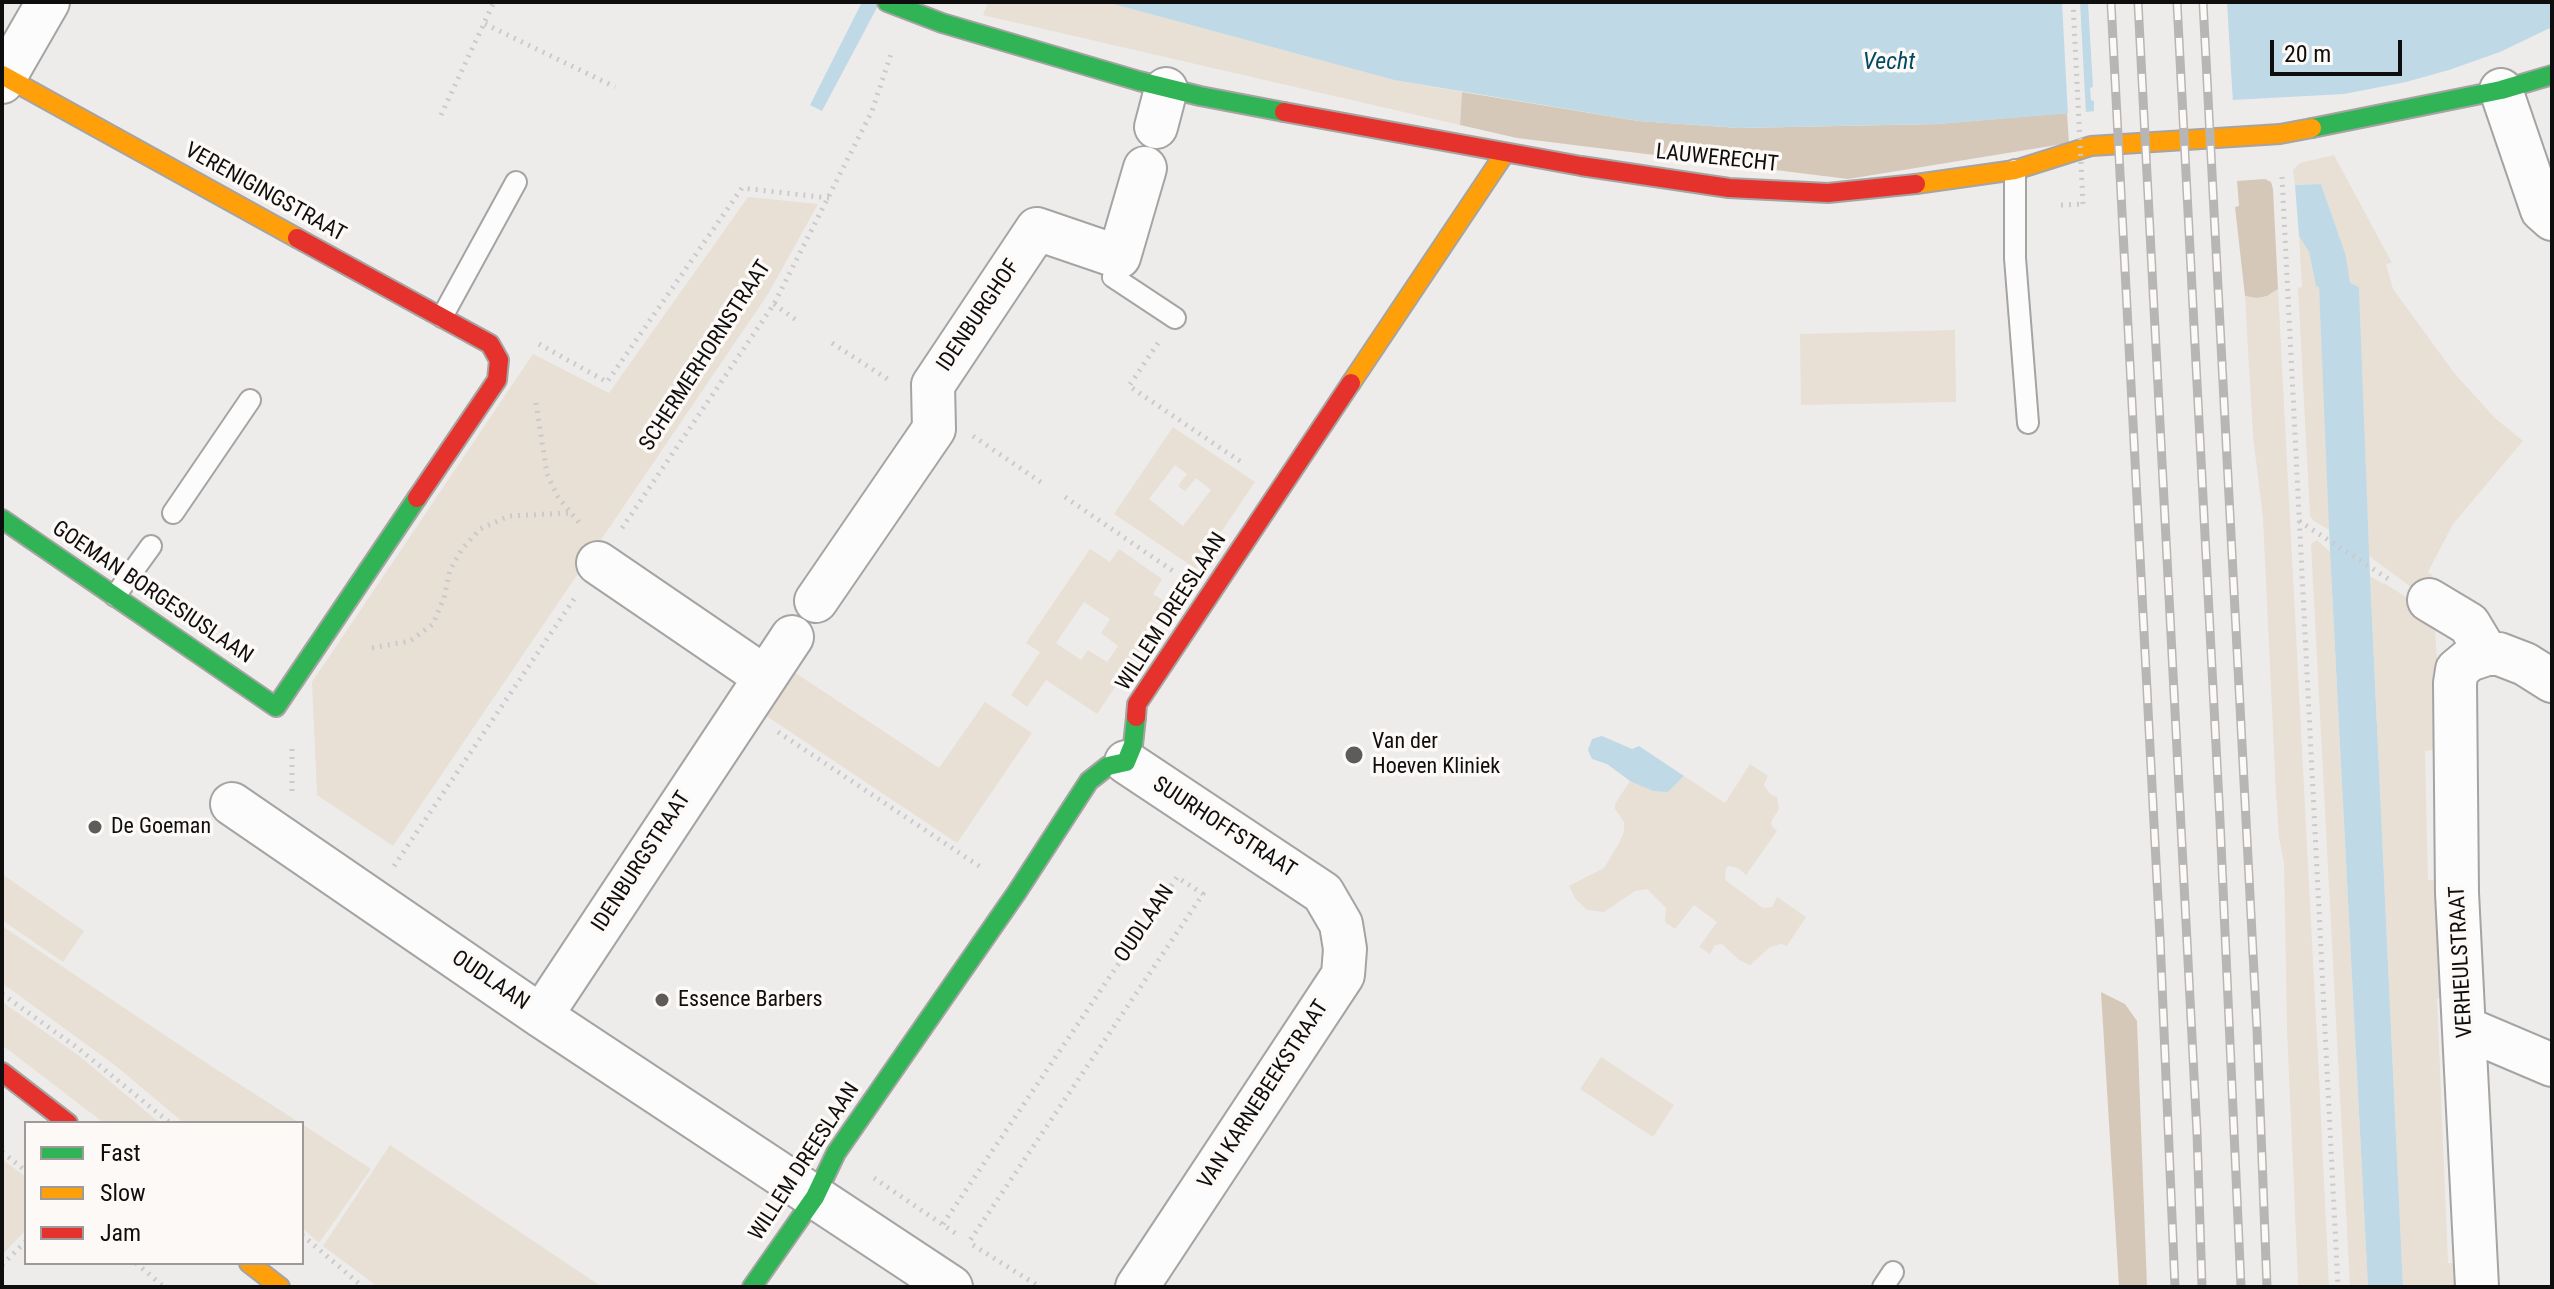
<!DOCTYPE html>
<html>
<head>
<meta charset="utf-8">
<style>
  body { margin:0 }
  #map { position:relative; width:2554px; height:1289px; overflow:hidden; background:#eeecea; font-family:"Roboto Condensed",sans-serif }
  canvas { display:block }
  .frame { position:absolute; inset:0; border:4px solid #0f0e0e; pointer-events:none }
  .legend { position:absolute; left:24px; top:1121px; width:280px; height:144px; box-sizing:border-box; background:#fcf9f7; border:2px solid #9d9b9a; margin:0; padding:10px 14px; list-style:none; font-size:24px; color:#0f0e0e }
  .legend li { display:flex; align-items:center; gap:16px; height:40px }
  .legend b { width:40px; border:2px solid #9d9b9a }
  .scale { position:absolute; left:2270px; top:40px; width:132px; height:36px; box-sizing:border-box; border:4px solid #0f0e0e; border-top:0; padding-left:10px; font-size:24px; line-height:28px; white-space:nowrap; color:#0f0e0e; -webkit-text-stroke:6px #fcf9f7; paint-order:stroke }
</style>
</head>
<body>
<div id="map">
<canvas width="2554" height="1289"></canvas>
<div class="frame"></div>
<ul class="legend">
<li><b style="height:10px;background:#30b455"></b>Fast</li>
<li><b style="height:10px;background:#ff9f0a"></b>Slow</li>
<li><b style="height:10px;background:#e5322d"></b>Jam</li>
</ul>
<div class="scale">20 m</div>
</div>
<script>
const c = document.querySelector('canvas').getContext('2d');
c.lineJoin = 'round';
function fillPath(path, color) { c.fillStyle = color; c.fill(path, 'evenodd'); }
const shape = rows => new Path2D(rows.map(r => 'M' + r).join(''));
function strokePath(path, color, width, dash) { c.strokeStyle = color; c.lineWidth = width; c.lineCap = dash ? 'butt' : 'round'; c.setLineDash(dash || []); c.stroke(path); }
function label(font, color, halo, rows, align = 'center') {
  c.font = font + ' "Roboto Condensed",sans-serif'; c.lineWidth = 7; c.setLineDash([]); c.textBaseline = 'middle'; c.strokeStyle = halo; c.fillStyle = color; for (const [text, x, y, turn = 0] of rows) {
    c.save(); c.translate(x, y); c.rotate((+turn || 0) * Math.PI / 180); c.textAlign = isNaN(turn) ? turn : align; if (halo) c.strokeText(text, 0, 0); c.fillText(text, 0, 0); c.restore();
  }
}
const green = shape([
  [988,2,1106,2,1394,80,1462,92,1460,125,983,15],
  [2334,155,2392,263,2386,264,2393,289,2455,374,2495,418,2523,441,2453,524,2428,572,2433,576,2425,587,2415,590,2369,556,2359,287,2350,284,2346,256,2321,184,2295,185,2293,170,2300,163],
  [748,197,818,204,768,294,393,846,317,795,312,682,533,354,609,393],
  [2299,236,2309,252,2316,286,2319,286,2331,531,2314,521,2310,516,2298,288,2302,287],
  [2278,289,2319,1076,2329,1287,2298,1287,2298,1281,2287,1030,2284,863,2279,838,2276,794,2263,518,2253,436,2245,296,2257,298,2267,296],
  [1955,330,1956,402,1801,405,1800,334],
  [1173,427,1255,482,1196,569,1114,514],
  [1175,465,1187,474,1178,486,1185,491,1196,478,1211,490,1183,526,1149,499],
  [2317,540,2330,552,2368,1287,2350,1287,2311,544],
  [1090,549,1110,562,1119,549,1162,579,1153,594,1170,605,1097,714,1046,680,1027,707,1011,695,1040,652,1026,643],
  [1084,602,1110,619,1101,633,1118,646,1107,662,1088,650,1081,660,1056,643],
  [2370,576,2383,584,2384,583,2428,611,2435,626,2442,749,2425,751,2428,880,2448,881,2452,997,2437,998,2448,1263,2464,1263,2465,1287,2403,1287],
  [782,664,939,768,985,702,1032,733,957,843,753,707],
  [1750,764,1768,776,1764,785,1770,794,1777,797,1779,809,1771,822,1772,826,1777,831,1746,875,1738,868,1729,866,1726,868,1725,880,1763,908,1772,907,1777,897,1806,917,1787,946,1781,944,1770,947,1750,965,1739,960,1722,944,1715,945,1710,954,1699,947,1717,922,1694,905,1675,929,1665,922,1666,908,1647,889,1635,891,1604,912,1587,910,1575,898,1569,886,1604,868,1618,845,1624,832,1624,822,1615,809,1615,804,1630,781,1668,792,1684,776,1725,803],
  [2,874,84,931,63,962,2,920],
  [2,926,208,1064,300,1123,184,1123,116,1066,2,983],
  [2,1002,78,1055,160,1123,104,1123,2,1045],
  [1601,1057,1674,1105,1653,1137,1580,1089],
  [302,1124,371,1169,319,1243,302,1228],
  [390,1145,602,1287,378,1287,323,1246],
  [2,1159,26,1177,26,1230,2,1255]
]);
const forest = shape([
  [1462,92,1639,121,1739,128,1937,124,2067,113,2069,143,1848,179,1517,138,1460,125],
  [2265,179,2271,182,2273,189,2278,289,2267,296,2257,298,2245,296,2235,207,2239,206,2237,181],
  [2101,992,2125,1004,2137,1021,2147,1287,2119,1287]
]);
const water = shape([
  [862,2,880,2,822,111,810,105],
  [1106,2,2552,2,2552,27,2500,52,2449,70,2406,82,2344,94,2233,100,1937,124,1739,128,1639,121,1394,80],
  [2321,184,2346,256,2350,283,2359,287,2370,576,2403,1287,2368,1287,2330,552,2319,287,2316,286,2309,252,2299,236,2295,185],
  [1602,736,1632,749,1639,746,1684,776,1668,792,1653,791,1630,781,1607,764,1592,759,1588,750,1592,739]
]);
const pier = shape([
  [2062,2,2080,2,2086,115,2068,116],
  [2088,2,2227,2,2233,104,2094,114,2094,101,2091,100,2090,88,2093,87]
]);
const path = shape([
  [485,24,615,87],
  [441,115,494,2],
  [2282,177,2338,1287],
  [2061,205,2083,204],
  [774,304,796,320],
  [832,343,892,382],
  [1158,343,1129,386,1244,464],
  [539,344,607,382,742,188,829,198],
  [536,403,547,474,558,497,581,525],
  [973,436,1042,483],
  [1065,497,1173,571],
  [2299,521,2390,580],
  [622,528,774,304,872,111,892,51],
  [372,648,410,641,433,624,444,598,450,570,462,549,480,529,509,516,569,513],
  [778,732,982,868],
  [292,791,292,745],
  [394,866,574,599],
  [2,994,79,1049,170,1123],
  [2,1152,26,1171],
  [874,1178,958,1235],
  [943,1224,1177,877,1203,894,969,1242],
  [302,1235,363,1287],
  [973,1245,1040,1287],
  [136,1263,164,1287],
  [2,1265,26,1241]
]);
const lane = shape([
  [2015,170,2015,258,2028,423],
  [1119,257,1113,277,1175,318],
  [442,317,516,182],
  [173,513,250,400],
  [115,596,151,546],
  [1883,1287,1893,1272]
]);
const street = shape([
  [2,82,48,2],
  [2501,90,2542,210,2552,219],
  [1156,127,1166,89],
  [598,563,765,677],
  [2429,600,2469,624,2487,654],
  [816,601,934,429,933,385,1037,229,1119,257,1145,168],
  [1126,762,1323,893,1341,924,1345,949,1343,975,1137,1287],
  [232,804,541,1016,951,1287],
  [541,1016,792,637],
  [2465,1028,2552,1065],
  [2477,1287,2457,893,2455,683,2457,670,2469,660,2487,654,2499,654,2525,664,2552,681]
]);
const fast = shape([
  [887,2,942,23,1139,81,1200,96,1284,112],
  [2312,128,2501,90,2552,75],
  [2,519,276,707,417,498],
  [752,1287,815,1197,836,1153,1017,892,1089,781,1108,766,1126,762,1133,745,1136,717]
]);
const slow = shape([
  [2,75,297,238],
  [1916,184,2015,170,2091,146,2280,134,2312,128],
  [1351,383,1505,153],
  [249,1263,280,1287]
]);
const jam = shape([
  [1284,112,1581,166,1729,188,1828,193,1916,184],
  [297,238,490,344,499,360,497,380,417,498],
  [1136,717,1137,704,1351,383],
  [2,1072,68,1123]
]);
const rail = shape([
  [2111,2,2160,938,2175,1287],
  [2138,2,2197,1133,2202,1287],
  [2177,2,2220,821,2241,1287],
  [2203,2,2257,1029,2267,1287]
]);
const pathBridge = shape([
  [2073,2,2083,204]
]);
const markers = [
  [1354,755,10,"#5d5c5b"],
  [95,827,8,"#5d5c5b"],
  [662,1000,8,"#5d5c5b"]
];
const streetNames = [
  ["LAUWERECHT",1717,159,6],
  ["VERENIGINGSTRAAT",265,193,29],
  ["IDENBURGHOF",979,316,-56],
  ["SCHERMERHORNSTRAAT",706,356,-57],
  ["GOEMAN BORGESIUSLAAN",152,593,34],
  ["WILLEM DREESLAAN",1172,612,-57],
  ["SUURHOFFSTRAAT",1224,828,33],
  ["IDENBURGSTRAAT",642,862,-57],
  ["OUDLAAN",1145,924,-56],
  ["VERHEULSTRAAT",2462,962,-93],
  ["OUDLAAN",490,981,34],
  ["VAN KARNEBEEKSTRAAT",1264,1095,-57],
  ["WILLEM DREESLAAN",805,1162,-57]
];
const poiNames = [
  ["Van der",1372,742],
  ["Hoeven Kliniek",1372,767],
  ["De Goeman",111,827],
  ["Essence Barbers",678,1000]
];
const waterNames = [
  ["Vecht",1889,63]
];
fillPath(green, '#e8dfd5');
fillPath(forest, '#d6c8b8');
fillPath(water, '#c0d9e6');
fillPath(pier, '#eeecea');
strokePath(lane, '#a5a4a3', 24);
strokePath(street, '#a5a4a3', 46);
strokePath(fast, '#a5a4a3', 22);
strokePath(slow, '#a5a4a3', 22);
strokePath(jam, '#a5a4a3', 22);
strokePath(path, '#cbcaca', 5, [2, 6]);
strokePath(lane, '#fcfcfc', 20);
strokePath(street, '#fcfcfc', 42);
strokePath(fast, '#30b455', 18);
strokePath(slow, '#ff9f0a', 18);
strokePath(jam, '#e5322d', 18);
strokePath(rail, '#b7b6b5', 9);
strokePath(rail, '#fcf9f7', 6, [18]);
strokePath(pathBridge, '#cbcaca', 5, [2, 6]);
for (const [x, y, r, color] of markers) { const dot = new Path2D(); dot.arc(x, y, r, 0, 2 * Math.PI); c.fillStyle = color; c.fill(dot); strokePath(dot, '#fcf9f7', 3); }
label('22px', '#0f0e0e', '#fcf9f7', streetNames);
label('22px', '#0f0e0e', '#fcf9f7', poiNames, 'left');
label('italic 24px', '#024a64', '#fcf9f7', waterNames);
</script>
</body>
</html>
